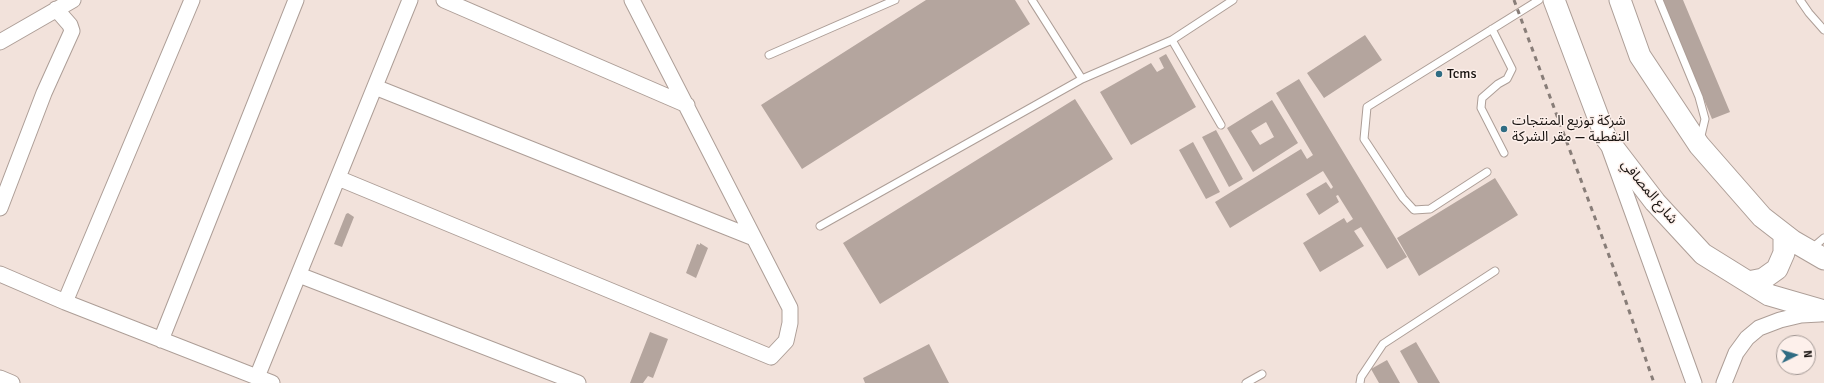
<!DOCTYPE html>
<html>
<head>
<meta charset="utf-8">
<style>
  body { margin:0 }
  #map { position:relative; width:1824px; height:383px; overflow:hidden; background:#f2e2db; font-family:Signika,sans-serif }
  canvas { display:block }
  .north { position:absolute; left:1776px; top:335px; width:40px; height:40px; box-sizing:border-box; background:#fdf0eb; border:1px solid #a29894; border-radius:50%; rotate:85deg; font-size:11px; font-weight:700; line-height:16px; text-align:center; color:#191411 }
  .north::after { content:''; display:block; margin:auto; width:14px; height:18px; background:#2f6c83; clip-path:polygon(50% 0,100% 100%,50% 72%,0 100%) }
</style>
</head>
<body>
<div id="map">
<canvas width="1824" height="383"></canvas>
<div class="north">N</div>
</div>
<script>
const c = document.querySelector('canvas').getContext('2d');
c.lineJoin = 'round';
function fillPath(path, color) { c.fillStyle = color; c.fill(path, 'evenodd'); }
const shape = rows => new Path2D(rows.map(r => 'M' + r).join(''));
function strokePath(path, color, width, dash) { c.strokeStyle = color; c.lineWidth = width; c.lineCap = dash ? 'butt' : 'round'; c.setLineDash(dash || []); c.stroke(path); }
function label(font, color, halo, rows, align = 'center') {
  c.font = font + ' Signika,"Noto Sans Arabic",sans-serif'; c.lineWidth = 3; c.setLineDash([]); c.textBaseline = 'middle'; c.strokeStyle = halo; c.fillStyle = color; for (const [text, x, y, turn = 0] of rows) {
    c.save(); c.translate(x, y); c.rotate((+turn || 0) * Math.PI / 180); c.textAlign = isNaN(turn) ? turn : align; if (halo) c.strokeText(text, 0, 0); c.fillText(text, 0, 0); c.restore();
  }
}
const building = shape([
  [926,0,1015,0,1030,24,802,169,761,105],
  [1663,0,1683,0,1730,112,1712,119],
  [1365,35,1382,60,1324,98,1307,73],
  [1166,54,1196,107,1131,145,1100,92,1151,63,1157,72,1164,68,1159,58],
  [1299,79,1407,257,1387,269,1361,227,1354,231,1364,246,1320,272,1303,243,1344,218,1347,223,1353,219,1338,195,1336,196,1339,202,1319,215,1306,194,1326,182,1331,189,1333,187,1323,171,1230,228,1215,202,1301,149,1307,159,1313,155,1276,93],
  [1075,99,1113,159,880,304,843,243],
  [1272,100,1298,143,1253,172,1227,128],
  [1266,122,1274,137,1260,145,1251,131],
  [1216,130,1243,179,1229,187,1202,137],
  [1193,142,1220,192,1206,199,1179,150],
  [1495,178,1518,215,1419,276,1397,238],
  [348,213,354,217,342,247,334,244,346,214],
  [700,243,708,248,696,278,686,273,697,244,700,245],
  [650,332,668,339,653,378,648,376,643,383,630,383],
  [1416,342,1440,383,1418,383,1400,351],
  [929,344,949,383,865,383,863,378],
  [1387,360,1400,383,1379,383,1371,369]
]);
const lane = shape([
  [1032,0,1082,79],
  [1659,0,1699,97,1705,119,1700,140],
  [1800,0,1809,13,1824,30],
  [1492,29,1512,69,1507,79,1498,84,1482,98,1481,108,1504,153],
  [1172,40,1221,125],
  [769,55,895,0],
  [1487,172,1430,209,1414,210,1403,198,1364,139,1367,107,1539,0],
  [820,226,1082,79,1172,40,1233,0],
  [1811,249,1824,238],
  [1246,383,1262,374],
  [1360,383,1361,377,1383,344,1495,271]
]);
const street = shape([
  [444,0,687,105],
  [0,42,73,0],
  [375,87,754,238],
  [1610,150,1694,383],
  [338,178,771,357,786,341,790,323,790,308,632,0],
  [0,208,44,93,72,31,70,25,56,9],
  [0,274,65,302,272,383],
  [299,275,578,383],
  [65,302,192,0],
  [161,340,296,0],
  [257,377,410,0],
  [0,378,12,383],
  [1724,383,1736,353,1747,338,1759,328,1780,320,1801,315,1820,314]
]);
const secondary = shape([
  [1554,0,1606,138,1655,202,1703,254,1769,295,1824,311],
  [1620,0,1640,56,1699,145,1762,217,1793,241,1824,259],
  [1748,282,1763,279,1777,269,1784,253,1784,235]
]);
const rail = shape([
  [1514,0,1624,296,1654,383]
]);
const markers = [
  [1439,74,4,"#2f6c83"],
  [1504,129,4,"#2f6c83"]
];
const poiNames = [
  ["Tcms",1447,74],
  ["شركة توزيع المنتجات",1512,121],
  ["النفطية — مقر الشركة",1512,137]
];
const streetNames = [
  ["شارع المصافي",1649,192,50]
];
fillPath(building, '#b4a59e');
strokePath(lane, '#ad9e97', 9);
strokePath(street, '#ad9e97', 17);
strokePath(secondary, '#ad9e97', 23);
strokePath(lane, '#fff', 7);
strokePath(street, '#fff', 15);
strokePath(secondary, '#fff', 21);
strokePath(rail, '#887d78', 3, [5, 5]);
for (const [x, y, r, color] of markers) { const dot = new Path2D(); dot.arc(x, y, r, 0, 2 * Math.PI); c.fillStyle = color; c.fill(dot); strokePath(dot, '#fdf0eb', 1.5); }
label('14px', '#191411', '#fdf0eb', poiNames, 'left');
label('14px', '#191411', '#fdf0eb', streetNames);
</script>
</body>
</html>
